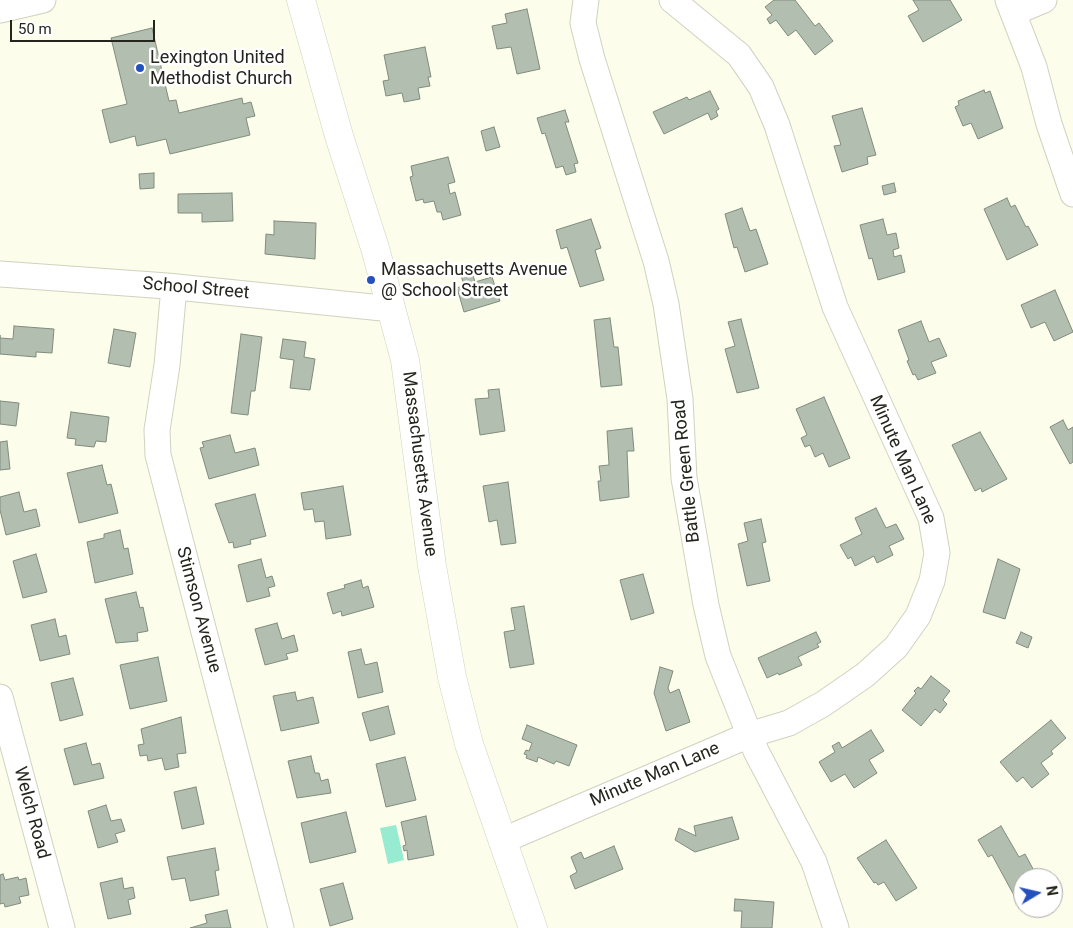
<!DOCTYPE html>
<html>
<head>
<meta charset="utf-8">
<style>
  body { margin:0 }
  #map { position:relative; width:1073px; height:928px; overflow:hidden; background:#fcfdea; font-family:Roboto,sans-serif }
  canvas { display:block }
  .north { position:absolute; left:1013px; top:868px; width:50px; height:50px; box-sizing:border-box; background:#fff; border:1px solid #a8a8a5; border-radius:50%; rotate:81deg; font-size:14px; font-weight:700; line-height:20px; text-align:center; color:#25251e }
  .north::after { content:''; display:block; margin:auto; width:18px; height:22px; background:#2551bf; clip-path:polygon(50% 0,100% 100%,50% 72%,0 100%) }
  .scale { position:absolute; left:10px; top:20px; width:145px; height:22px; box-sizing:border-box; border:2px solid #25251e; border-top:0; padding-left:6px; font-size:15px; line-height:18px; white-space:nowrap; color:#25251e; -webkit-text-stroke:4px #fff; paint-order:stroke }
</style>
</head>
<body>
<div id="map">
<canvas width="1073" height="928"></canvas>
<div class="north">N</div>
<div class="scale">50 m</div>
</div>
<script>
const c = document.querySelector('canvas').getContext('2d');
c.lineJoin = 'round';
function fillPath(path, color) { c.fillStyle = color; c.fill(path, 'evenodd'); }
const shape = rows => new Path2D(rows.map(r => 'M' + r).join(''));
function strokePath(path, color, width, dash) { c.strokeStyle = color; c.lineWidth = width; c.lineCap = dash ? 'butt' : 'round'; c.setLineDash(dash || []); c.stroke(path); }
function label(font, color, halo, rows, align = 'center') {
  c.font = font + ' Roboto,sans-serif'; c.lineWidth = 5; c.setLineDash([]); c.textBaseline = 'middle'; c.strokeStyle = halo; c.fillStyle = color; for (const [text, x, y, turn = 0] of rows) {
    c.save(); c.translate(x, y); c.rotate((+turn || 0) * Math.PI / 180); c.textAlign = isNaN(turn) ? turn : align; if (halo) c.strokeText(text, 0, 0); c.fillText(text, 0, 0); c.restore();
  }
}
const water = shape([
  [396,825,404,860,388,864,380,828]
]);
const building = shape([
  [774,0,795,0,815,26,819,23,833,41,815,55,796,30,788,36,776,20,770,24,767,19,772,15,765,7,774,0],
  [913,0,950,0,962,20,923,42,908,16,919,10,913,0],
  [527,9,540,69,517,74,511,47,497,49,492,26,507,23,505,14,527,9],
  [152,28,169,101,176,100,179,113,242,98,243,104,251,102,255,116,246,118,250,135,170,154,166,139,137,146,135,136,110,143,102,110,127,104,111,38,152,28],
  [425,47,431,77,428,77,430,86,418,88,420,99,404,102,402,93,386,96,383,81,389,80,384,55,425,47],
  [984,90,985,93,990,91,1003,128,978,139,971,123,963,126,955,107,959,105,958,101,984,90],
  [710,91,719,109,716,111,718,116,711,120,708,113,664,134,653,112,687,97,689,100,710,91],
  [862,108,876,155,867,157,868,164,842,172,834,146,841,145,832,116,862,108],
  [565,110,569,122,565,122,578,163,574,164,576,172,566,175,563,166,556,168,545,133,542,134,537,118,565,110],
  [494,127,500,147,486,151,481,131,494,127],
  [448,157,455,182,448,184,450,194,455,192,461,215,443,220,441,212,437,212,434,201,424,203,423,199,416,201,410,177,413,176,411,166,448,157],
  [154,173,154,188,140,189,139,174,154,173],
  [894,183,896,192,884,195,882,186,894,183],
  [232,193,233,221,202,222,202,213,178,213,178,194,232,193],
  [1007,198,1011,207,1015,205,1026,227,1028,226,1038,245,1007,260,984,209,1007,198],
  [742,208,750,231,756,229,768,264,745,272,737,247,734,248,725,214,742,208],
  [591,219,601,248,595,250,604,280,580,287,567,247,561,249,556,230,591,219],
  [883,219,887,235,896,233,899,248,893,250,894,257,901,255,905,272,878,280,872,258,869,259,860,225,883,219],
  [274,221,316,223,315,259,265,254,266,234,274,235,274,221],
  [470,265,475,282,492,277,500,301,464,312,457,288,464,285,459,269,470,265],
  [1055,290,1073,332,1054,341,1045,322,1031,328,1021,305,1055,290],
  [610,318,614,347,618,347,622,385,601,387,594,320,610,318],
  [741,319,759,388,737,393,725,349,735,346,728,322,741,319],
  [921,321,929,342,939,338,947,356,931,362,936,373,918,380,915,374,913,375,907,361,909,360,898,330,921,321],
  [14,326,54,329,52,353,36,352,36,357,0,354,0,335,0,338,13,339,14,326],
  [114,329,136,333,130,367,108,363,114,329],
  [241,334,262,337,255,391,251,391,248,415,231,413,241,334],
  [283,339,306,342,304,357,315,359,310,390,290,388,294,360,280,358,283,339],
  [499,389,505,431,480,435,475,399,489,398,488,390,499,389],
  [824,397,850,458,829,467,823,453,815,457,810,445,805,447,801,438,807,435,796,409,824,397],
  [0,401,19,403,16,426,0,424,0,401],
  [71,412,109,417,106,442,96,441,94,447,75,445,76,439,67,438,71,412],
  [1063,420,1068,430,1073,427,1073,462,1070,464,1050,427,1063,420],
  [632,428,634,451,627,451,629,497,600,501,598,481,601,481,599,466,609,465,607,431,632,428],
  [980,432,1007,479,982,492,981,488,975,491,952,445,980,432],
  [230,435,235,453,255,448,259,465,209,479,200,448,204,447,202,442,230,435],
  [7,441,10,469,0,470,0,442,7,441],
  [102,465,107,485,111,484,118,513,79,523,67,473,102,465],
  [508,482,516,543,501,545,497,520,489,522,483,486,508,482],
  [343,486,351,535,326,539,324,521,315,522,313,509,304,510,301,493,343,486],
  [19,492,24,512,36,509,40,526,6,535,0,510,0,497,19,492],
  [255,494,266,536,250,540,251,544,234,548,233,542,229,543,215,504,255,494],
  [876,508,886,528,896,524,904,539,889,546,893,555,877,563,874,556,855,566,851,557,848,559,840,545,862,534,855,518,876,508],
  [761,519,766,542,762,543,770,581,747,586,738,544,748,541,744,523,761,519],
  [120,530,124,549,128,548,133,574,95,583,87,542,104,538,104,534,120,530],
  [36,554,47,592,23,598,13,561,36,554],
  [261,559,266,578,272,576,275,586,268,588,270,596,247,602,238,565,261,559],
  [998,559,1020,569,1005,619,983,612,998,559],
  [643,574,654,613,631,620,620,580,643,574],
  [361,580,363,588,368,586,374,607,342,616,341,611,333,614,327,593,345,588,344,585,361,580],
  [136,592,140,608,143,607,148,631,137,633,138,641,116,643,105,599,136,592],
  [524,606,534,664,510,668,504,632,515,630,511,608,524,606],
  [55,619,59,637,66,635,70,654,40,661,31,625,55,619],
  [277,623,282,639,294,635,298,651,286,654,288,659,265,665,255,629,277,623],
  [816,632,821,642,817,644,819,647,798,657,802,665,779,675,778,673,767,678,758,658,816,632],
  [1021,632,1032,637,1028,648,1016,643,1021,632],
  [361,649,365,665,377,662,383,692,358,698,348,652,361,649],
  [158,657,167,701,130,709,120,665,158,657],
  [660,667,673,671,668,688,670,693,679,689,690,722,666,731,654,693,660,667],
  [931,676,950,691,943,700,947,704,940,713,935,709,921,726,902,710,916,693,914,691,918,687,921,689,931,676],
  [73,678,83,715,60,721,51,683,73,678],
  [295,692,297,701,313,697,319,723,281,731,273,696,295,692],
  [388,706,395,734,370,741,362,713,388,706],
  [181,717,186,753,177,754,179,767,165,770,162,758,148,761,147,755,140,756,138,745,144,744,141,729,181,717],
  [1051,720,1066,738,1051,751,1053,754,1041,763,1049,774,1032,788,1023,777,1017,782,1000,762,1051,720],
  [527,725,577,745,569,766,556,761,554,764,538,757,537,762,526,758,527,755,524,754,526,750,529,751,532,743,522,739,527,725],
  [871,730,884,751,869,760,877,773,854,788,845,774,831,782,819,762,835,752,832,746,839,742,842,748,871,730],
  [86,743,92,765,100,763,104,778,74,785,64,749,86,743],
  [311,756,315,773,319,773,321,781,328,779,331,793,297,798,288,761,311,756],
  [405,757,416,800,386,807,376,764,405,757],
  [196,787,204,824,182,829,174,792,196,787],
  [106,805,111,821,121,819,125,831,115,834,118,842,98,848,88,811,106,805],
  [346,812,356,852,310,863,301,823,346,812],
  [426,816,434,855,408,860,407,850,404,851,403,846,406,845,401,822,426,816],
  [732,817,739,839,695,852,675,840,679,828,696,836,694,826,732,817],
  [1001,826,1019,857,1025,854,1038,878,1023,878,1023,895,1016,899,992,855,988,857,978,840,1001,826],
  [886,840,917,888,896,901,884,882,878,885,876,882,874,883,857,858,886,840],
  [614,846,623,869,575,889,570,876,577,872,571,857,581,852,584,859,614,846],
  [215,848,219,870,215,871,219,895,190,901,185,878,172,880,167,857,215,848],
  [3,874,5,880,18,877,19,880,26,878,29,895,19,897,21,903,5,907,4,903,0,904,0,875,3,874],
  [122,878,124,889,133,887,135,898,128,900,131,914,108,919,100,883,122,878],
  [343,883,353,919,330,926,320,889,343,883],
  [735,899,774,902,772,928,741,928,742,911,734,911,735,899],
  [227,910,231,928,190,928,207,923,205,915,227,910]
]);
const minor = shape([
  [586,0,583,23,592,59,656,261,666,304,680,399,684,478,706,605,718,656,756,751,814,862,836,928],
  [1008,0,1034,67,1049,124,1073,194],
  [0,10,43,0],
  [1013,13,1044,0],
  [0,274,167,286,392,309],
  [174,287,167,365,157,430,158,455,281,928],
  [0,697,62,928],
  [504,840,749,735,789,723,823,704,865,675,896,647,918,616,932,581,937,553,931,518,835,307,777,125,761,87,739,55,672,0]
]);
const major = shape([
  [301,0,339,136,375,248,405,360,432,566,452,677,469,744,533,928]
]);
const markers = [
  [140,68,5,"#2551bf"],
  [371,280,5,"#2551bf"]
];
const poiNames = [
  ["Lexington United",150,58],
  ["Methodist Church",150,79],
  ["Massachusetts Avenue",381,270],
  ["@ School Street",381,291]
];
const streetNames = [
  ["School Street",196,289,5],
  ["Minute Man Lane",902,460,66],
  ["Massachusetts Avenue",419,464,83],
  ["Battle Green Road",687,471,-96],
  ["Stimson Avenue",198,610,75],
  ["Minute Man Lane",655,775,-23],
  ["Welch Road",31,813,75]
];
fillPath(water, '#96ebd1');
fillPath(building, '#b2bfb0');
strokePath(building, '#7f8c7e', 1);
strokePath(minor, '#d0d2c0', 27);
strokePath(major, '#d0d2c0', 29);
strokePath(minor, '#fff', 25);
strokePath(major, '#fff', 28);
for (const [x, y, r, color] of markers) { const dot = new Path2D(); dot.arc(x, y, r, 0, 2 * Math.PI); c.fillStyle = color; c.fill(dot); strokePath(dot, '#fff', 2); }
label('18px', '#25251e', '#fff', poiNames, 'left');
label('18px', '#25251e', '#fff', streetNames);
</script>
</body>
</html>
